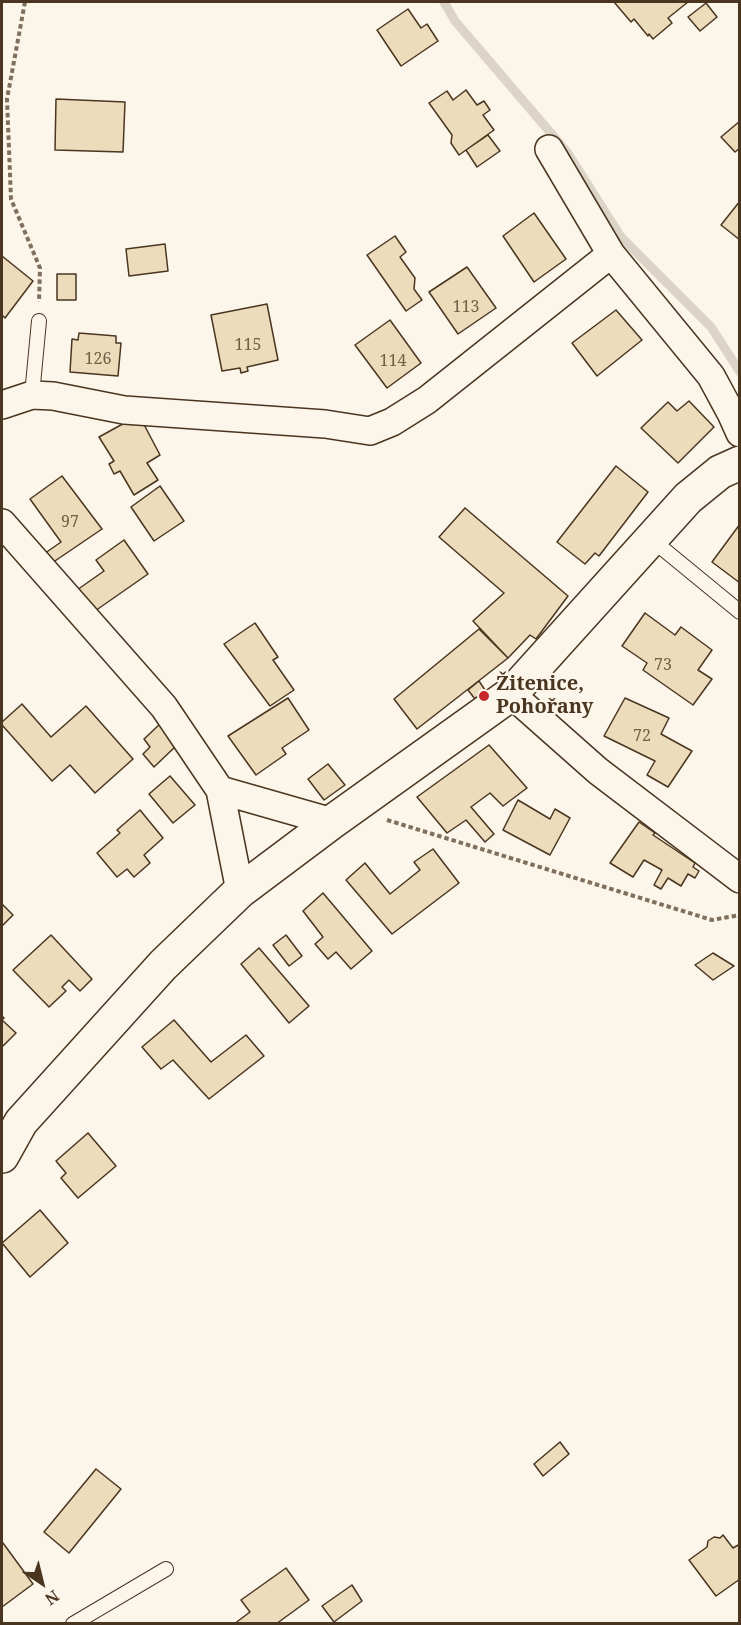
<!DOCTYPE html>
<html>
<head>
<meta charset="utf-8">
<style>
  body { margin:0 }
  #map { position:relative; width:741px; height:1625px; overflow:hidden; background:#fbf6e9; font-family:"Noto Serif",serif }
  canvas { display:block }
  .frame { position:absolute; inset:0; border:3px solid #4a3520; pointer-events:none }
  .north { position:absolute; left:12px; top:1553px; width:60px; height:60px; -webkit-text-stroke:4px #fbf6e9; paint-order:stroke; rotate:145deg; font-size:16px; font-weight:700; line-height:24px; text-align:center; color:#4a3520 }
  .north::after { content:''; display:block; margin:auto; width:21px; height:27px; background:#4a3520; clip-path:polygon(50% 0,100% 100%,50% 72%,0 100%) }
</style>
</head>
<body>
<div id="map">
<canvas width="741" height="1625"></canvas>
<div class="frame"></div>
<div class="north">N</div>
</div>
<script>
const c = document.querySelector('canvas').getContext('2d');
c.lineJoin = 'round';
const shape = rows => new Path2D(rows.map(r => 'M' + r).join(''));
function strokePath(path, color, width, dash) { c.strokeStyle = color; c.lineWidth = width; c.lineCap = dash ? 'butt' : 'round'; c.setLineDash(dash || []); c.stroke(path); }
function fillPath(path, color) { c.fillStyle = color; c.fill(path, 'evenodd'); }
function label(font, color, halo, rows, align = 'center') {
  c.font = font + ' "Noto Serif",serif'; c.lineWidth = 4.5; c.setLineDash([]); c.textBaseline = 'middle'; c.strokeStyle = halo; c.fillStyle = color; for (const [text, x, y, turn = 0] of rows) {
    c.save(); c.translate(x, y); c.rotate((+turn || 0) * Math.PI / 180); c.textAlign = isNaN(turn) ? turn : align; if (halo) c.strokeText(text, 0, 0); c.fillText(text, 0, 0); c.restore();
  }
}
const stream = shape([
  [444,2,455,21,567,152,621,237,711,327,740,372]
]);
const building = shape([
  [614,2,688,2,668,18,672,23,653,39,649,34,648,36,634,19,631,22,614,2],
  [706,3,717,17,700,31,688,17,706,3],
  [408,9,421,28,427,24,438,41,401,66,377,30,408,9],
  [466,90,477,105,484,101,490,110,483,115,494,130,459,155,451,143,452,135,429,103,447,91,453,100,466,90],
  [56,99,125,102,123,152,55,150,56,99],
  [740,121,740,148,735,152,721,137,740,121],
  [488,135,500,151,477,167,466,150,488,135],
  [740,201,740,240,721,225,740,201],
  [534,213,566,259,534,282,503,236,534,213],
  [395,236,406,252,400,257,415,278,414,289,422,300,406,311,367,255,395,236],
  [165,244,168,271,129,276,126,249,165,244],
  [2,256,33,281,5,318,2,315,2,256],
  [467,267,496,308,458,334,429,292,467,267],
  [57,274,76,274,76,300,57,300,57,274],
  [267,304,278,360,247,367,248,371,241,373,240,368,222,371,211,315,267,304],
  [616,310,642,340,597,376,572,343,616,310],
  [390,320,421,363,387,388,355,345,390,320],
  [79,333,116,336,116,343,121,343,118,376,70,372,72,339,78,340,79,333],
  [689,401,714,427,678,463,641,428,668,402,677,411,689,401],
  [139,415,160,455,147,463,158,480,134,495,120,471,114,474,109,464,114,461,99,437,139,415],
  [616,466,648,492,599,556,595,553,585,564,557,542,616,466],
  [62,476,102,529,49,565,41,556,61,542,30,499,62,476],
  [160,486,184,521,154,541,131,507,160,486],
  [465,508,568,596,536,639,530,635,508,658,473,621,504,593,439,537,465,508],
  [740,524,740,583,712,562,740,524],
  [124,540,148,574,95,611,77,590,104,571,96,560,124,540],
  [645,613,675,635,681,627,712,650,698,670,712,679,693,705,643,670,647,663,622,646,645,613],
  [255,623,278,657,273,660,294,690,270,706,224,644,255,623],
  [479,629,508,658,417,729,394,699,479,629],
  [479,681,485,690,475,699,468,690,479,681],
  [288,698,309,730,282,748,286,754,256,775,228,736,288,698],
  [625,698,669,718,661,734,692,751,668,787,647,775,655,761,604,736,625,698],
  [22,704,51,737,86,706,133,759,95,793,70,765,52,781,2,725,2,722,22,704],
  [161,723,176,746,154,767,143,754,150,747,144,739,161,723],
  [489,745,527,788,503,806,490,793,471,807,494,834,485,842,466,820,447,833,417,797,489,745],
  [328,764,345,785,324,800,308,779,328,764],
  [170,776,195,805,173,823,149,794,170,776],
  [518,800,550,819,555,809,570,818,550,855,503,830,518,800],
  [140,810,163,838,144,855,150,863,134,877,127,869,117,877,97,853,120,833,117,830,140,810],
  [639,822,655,833,653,835,695,863,693,867,699,871,695,878,688,874,681,886,668,878,661,889,654,885,662,870,644,860,633,877,610,863,639,822],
  [433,849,459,883,392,934,346,880,365,863,390,894,420,870,414,862,433,849],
  [323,893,372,951,351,969,336,952,328,959,315,944,323,937,303,911,323,893],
  [3,905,13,915,2,926,2,907,3,905],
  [51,935,92,979,80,991,69,980,62,987,66,991,49,1007,13,970,51,935],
  [286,935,302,956,289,966,273,945,286,935],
  [259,948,309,1006,289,1023,241,964,259,948],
  [713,953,734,966,713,980,695,965,713,953],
  [2,1016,4,1018,2,1020,16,1033,2,1047,2,1016],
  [174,1020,211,1062,246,1035,264,1056,209,1099,173,1060,161,1069,142,1047,174,1020],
  [88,1133,116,1166,78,1198,61,1178,66,1173,56,1161,88,1133],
  [40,1210,68,1243,30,1277,2,1243,40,1210],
  [560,1442,569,1454,543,1476,534,1464,560,1442],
  [96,1469,121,1489,69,1553,44,1532,96,1469],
  [723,1535,733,1548,740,1544,740,1579,716,1596,689,1560,707,1547,708,1541,714,1537,720,1538,723,1535],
  [3,1543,33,1584,2,1607,2,1544,3,1543],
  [286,1568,309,1600,276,1624,234,1624,250,1612,241,1600,286,1568],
  [352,1585,362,1601,334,1622,322,1606,352,1585]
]);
const path = shape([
  [25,2,7,99,11,199,40,268,39,302],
  [387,820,712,920,740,915]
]);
const lane = shape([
  [32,395,39,321],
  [651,539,740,612],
  [73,1624,166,1569]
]);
const street = shape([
  [549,149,611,254,711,376,731,413,740,433],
  [2,405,32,395,53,396,124,410,325,424,370,431,392,422,427,400,611,254],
  [2,523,164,707,220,790,332,822],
  [511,694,598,771,740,879],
  [220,790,240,891]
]);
const secondary = shape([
  [2,1156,21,1122,163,965,240,891,332,822,511,694,688,498,720,472,740,463]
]);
const markers = [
  [484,696,6,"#c62828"]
];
const numberNames = [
  ["113",466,307],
  ["115",248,345],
  ["126",98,359],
  ["114",393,361],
  ["97",70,522],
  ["73",663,665],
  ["72",642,736]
];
const poiNames = [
  ["Žitenice,",496,684],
  ["Pohořany",496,707]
];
strokePath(stream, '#dcd4c6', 9);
fillPath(building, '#ecdcbc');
strokePath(building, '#4a3520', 1.5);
strokePath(lane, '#4a3520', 16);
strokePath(street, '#4a3520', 30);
strokePath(secondary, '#4a3520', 36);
strokePath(path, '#7f6f5c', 4, [4.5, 3]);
strokePath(lane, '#fbf6e9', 14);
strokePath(street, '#fbf6e9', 27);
strokePath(secondary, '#fbf6e9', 33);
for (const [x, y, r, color] of markers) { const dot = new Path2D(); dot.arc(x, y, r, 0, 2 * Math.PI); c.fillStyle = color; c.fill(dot); strokePath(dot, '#fbf6e9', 2); }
label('16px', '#725f47', null, numberNames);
label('bold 20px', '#4a3520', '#fbf6e9', poiNames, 'left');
</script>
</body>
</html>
